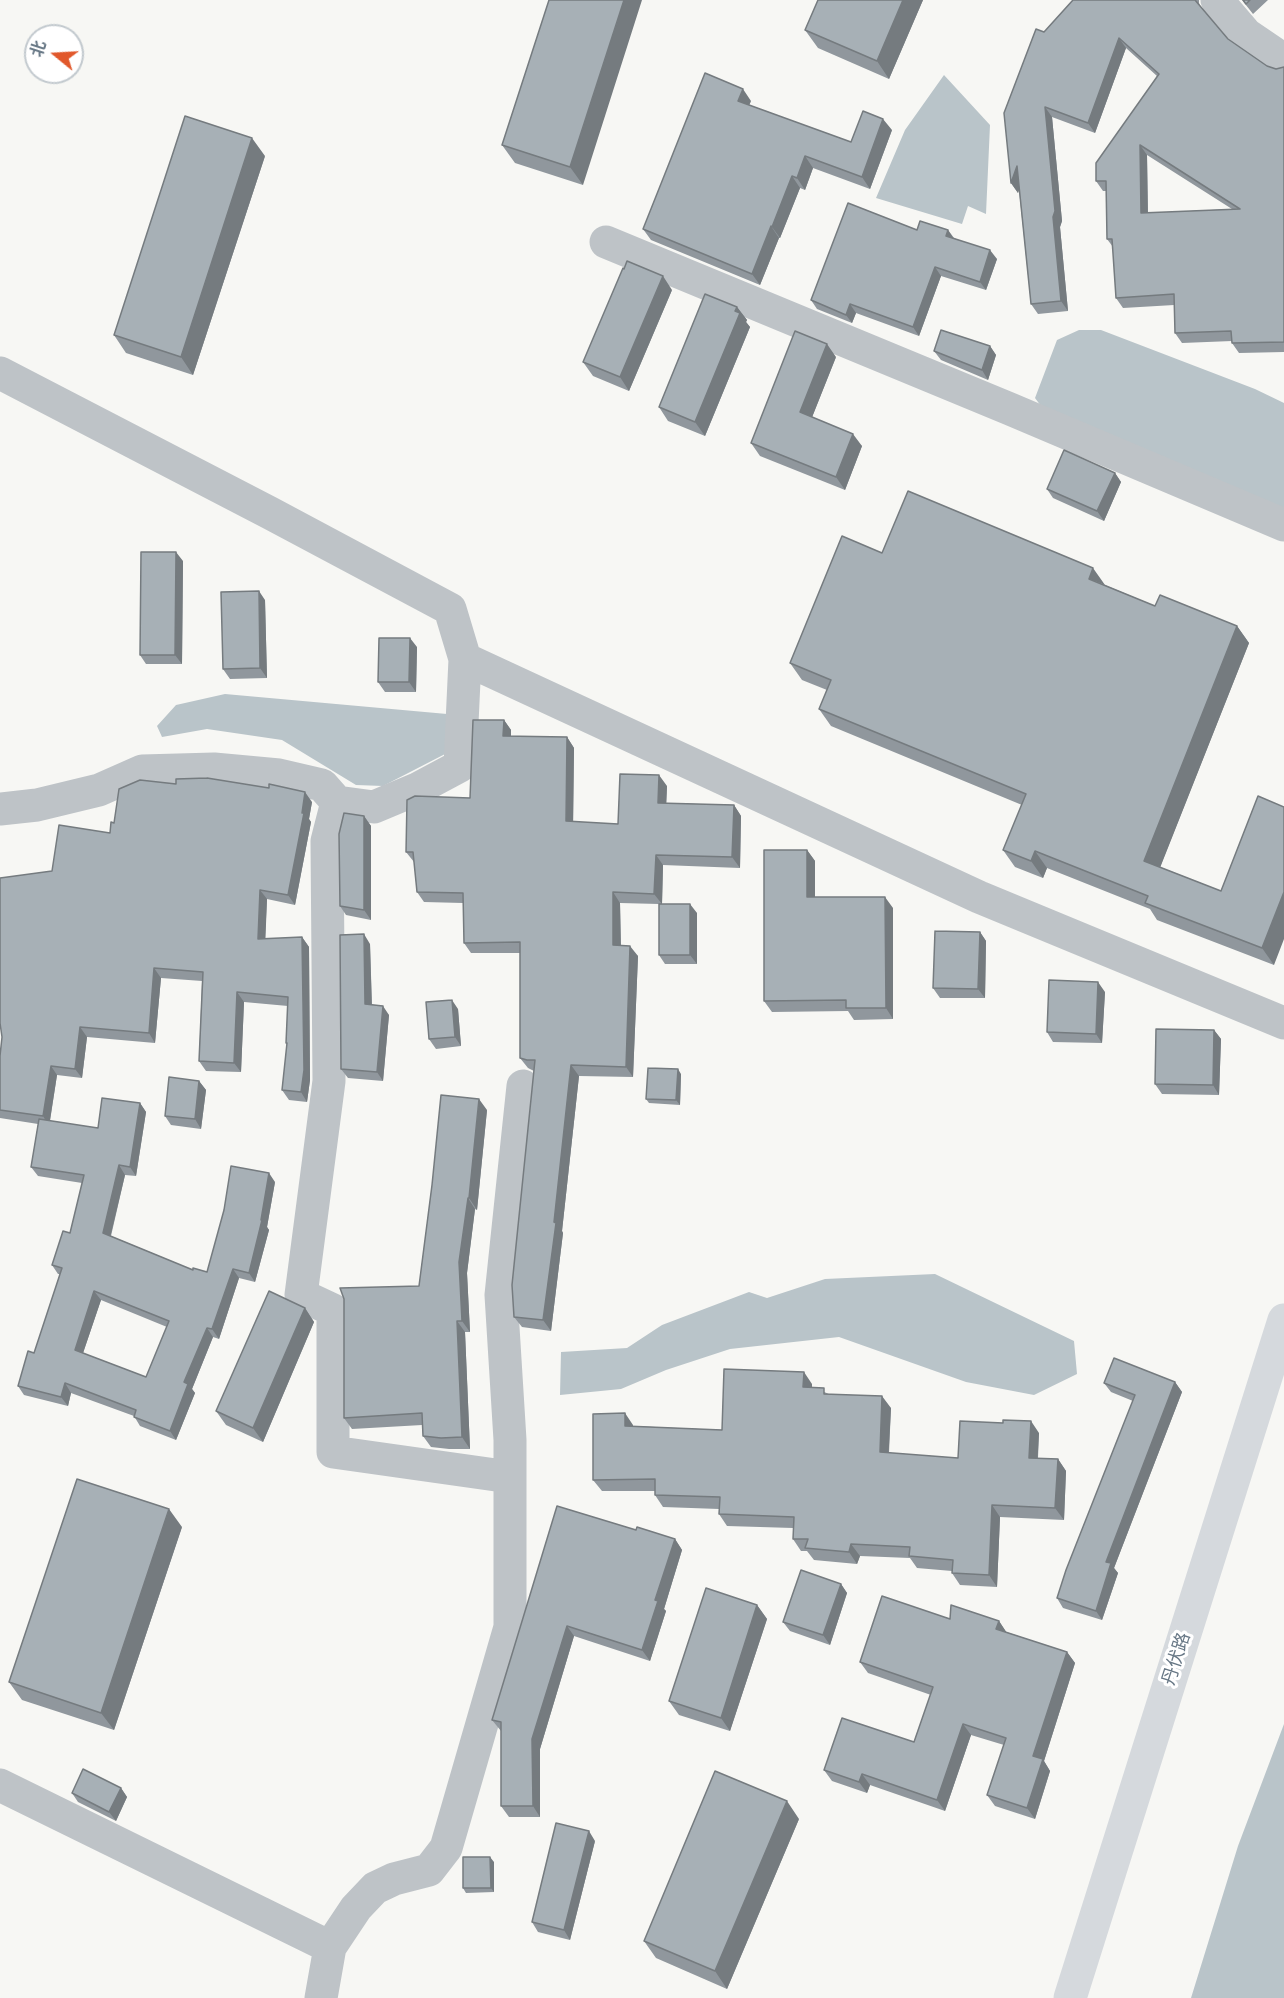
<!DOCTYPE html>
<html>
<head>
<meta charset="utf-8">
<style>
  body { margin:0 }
  #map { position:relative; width:1284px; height:1998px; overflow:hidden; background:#f7f7f4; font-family:"DM Sans","Noto Sans SC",sans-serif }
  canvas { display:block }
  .north { position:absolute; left:24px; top:24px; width:60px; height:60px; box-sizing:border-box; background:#fff; border:2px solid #c2c9ce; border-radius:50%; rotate:288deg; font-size:16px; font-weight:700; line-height:24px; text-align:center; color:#677785 }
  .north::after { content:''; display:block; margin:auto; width:21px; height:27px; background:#e1582b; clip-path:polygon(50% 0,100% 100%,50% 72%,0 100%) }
</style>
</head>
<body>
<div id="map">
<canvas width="1284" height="1998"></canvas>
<div class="north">北</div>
</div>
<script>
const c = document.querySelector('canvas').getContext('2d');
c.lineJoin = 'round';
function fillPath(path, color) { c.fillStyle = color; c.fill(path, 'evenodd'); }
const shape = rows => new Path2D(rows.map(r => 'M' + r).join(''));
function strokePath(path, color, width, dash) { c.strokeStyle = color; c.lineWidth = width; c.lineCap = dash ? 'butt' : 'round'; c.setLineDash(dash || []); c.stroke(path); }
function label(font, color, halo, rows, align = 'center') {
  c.font = font + ' "DM Sans","Noto Sans SC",sans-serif'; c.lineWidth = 6; c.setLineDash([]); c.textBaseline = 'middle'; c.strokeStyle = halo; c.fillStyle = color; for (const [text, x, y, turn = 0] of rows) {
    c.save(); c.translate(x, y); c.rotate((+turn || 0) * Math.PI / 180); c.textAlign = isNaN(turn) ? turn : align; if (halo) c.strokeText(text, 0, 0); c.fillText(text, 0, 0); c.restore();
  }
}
const water = shape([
  [944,75,990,125,986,214,968,206,962,224,876,198,905,130],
  [1079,330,1101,330,1255,389,1284,403,1284,512,1044,410,1035,398,1057,340],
  [225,694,447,714,447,753,383,786,356,785,282,740,207,729,162,737,157,726,176,705],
  [935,1274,1074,1341,1077,1374,1034,1395,966,1382,839,1337,730,1349,666,1370,621,1389,560,1395,561,1352,627,1348,662,1325,749,1292,767,1298,825,1279],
  [1284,1724,1284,1998,1191,1998,1238,1846]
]);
const minor = shape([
  [1217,0,1246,34,1284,60],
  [606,242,1010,409,1284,525],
  [0,373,270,513,450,609,465,659,979,897,1284,1023],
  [465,659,460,766,417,789,374,807,337,802,327,841,329,1081,301,1295,333,1310,333,1452,510,1477],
  [0,809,37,805,99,790,142,771,214,769,279,775,322,785,337,802],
  [0,1785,330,1947,321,1998],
  [330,1947,356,1908,375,1888,394,1879,429,1870,446,1848,510,1627,510,1440,501,1295,523,1086]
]);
const major = shape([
  [1070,1998,1284,1320]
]);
const wall = shape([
  [549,0,583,185,515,163,502,145],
  [818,0,923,0,889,79,818,48,805,30],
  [1073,0,1199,0,1199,3,1201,8,1228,39,1267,66,1276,69,1284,67,1284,352,1239,353,1232,343,1232,341,1182,343,1175,333,1174,305,1123,308,1116,298,1113,247,1107,239,1106,191,1103,191,1096,181,1157,76,1126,48,1095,133,1052,117,1062,221,1060,227,1068,311,1038,314,1031,304,1019,190,1018,193,1011,183,1044,32],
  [1147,155,1232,209,1148,213],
  [1242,0,1268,0,1253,14],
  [751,101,749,105,851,142,892,130,870,189,813,168,805,190,800,188,780,238,779,238,760,285,651,240,643,229],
  [265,156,193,375,126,353,114,335],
  [917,230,948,230,954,238,997,259,986,290,941,276,919,336,856,313,852,323,817,309,811,300],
  [672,290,629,391,593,376,583,362],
  [737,307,747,320,746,322,750,327,705,436,668,421,659,407],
  [990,346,996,355,988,380,941,360,934,351],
  [836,357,812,417,862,446,845,490,760,456,751,443],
  [1115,473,1121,482,1104,521,1053,498,1047,489],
  [882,553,1105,585,1155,606,1237,626,1249,643,1160,867,1221,891,1258,796,1274,965,1157,920,1150,909,1047,868,1043,878,1015,867,1003,850,1022,805,831,726,819,709,827,690,802,680,790,663],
  [183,561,182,664,146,664,140,655],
  [265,600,267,678,230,679,223,669],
  [417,647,416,692,385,692,378,682],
  [504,720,511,730,511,737,567,737,574,748,573,822,618,824,667,786,666,803,734,805,741,816,740,868,663,865,662,904,697,913,697,964,665,964,659,955,659,904,620,903,621,945,638,956,633,1077,579,1076,562,1231,563,1233,551,1331,522,1327,514,1317,534,1071,528,1068,520,1058,520,953,471,953,464,943,463,903,424,902,417,892,414,862,406,852,470,798],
  [312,802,309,819,311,822,295,905,267,899,265,939,302,937,309,947,310,1080,307,1102,289,1100,282,1090,287,1045,286,1043,288,1006,244,1002,241,1072,206,1071,199,1061,202,981,161,978,155,1043,87,1037,82,1078,57,1075,50,1121,98,1128,140,1103,146,1112,136,1176,125,1175,111,1236,193,1270,207,1272,275,1182,267,1227,269,1230,255,1282,239,1278,219,1339,213,1337,192,1389,195,1393,176,1440,140,1426,134,1416,71,1393,68,1406,24,1395,18,1386,34,1353,60,1274,58,1274,52,1265,70,1233,82,1183,38,1176,31,1167,38,1124,0,1118,0,1056,52,871,110,833,114,823],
  [101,1300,167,1327,146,1377,83,1353],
  [364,816,371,826,371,920,346,915,340,906],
  [807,850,815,861,815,897,893,908,893,1019,854,1020,848,1011,772,1012,764,1001],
  [980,932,986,941,985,998,940,998,933,988],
  [370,944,372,1005,389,1015,383,1081,348,1078,341,1069],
  [1105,992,1102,1043,1053,1042,1047,1032],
  [458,1009,461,1046,436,1049,429,1039],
  [1214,1030,1221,1039,1219,1095,1162,1094,1155,1084],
  [681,1074,680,1105,649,1103,646,1099],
  [199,1081,206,1090,201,1129,171,1125,165,1116],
  [487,1110,477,1210,475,1209,467,1273,470,1332,465,1332,470,1449,449,1449,431,1447,423,1436,422,1425,352,1429,344,1418,419,1286,432,1185],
  [305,1308,314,1322,263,1442,226,1425,216,1411],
  [1175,1382,1182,1392,1114,1568,1118,1573,1102,1620,1063,1608,1057,1598,1133,1401,1111,1392,1104,1383],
  [812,1384,812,1387,829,1394,891,1408,889,1453,958,1458,1039,1433,1038,1458,1058,1459,1066,1471,1064,1520,1000,1517,997,1587,960,1585,952,1573,952,1571,917,1568,910,1558,860,1556,857,1564,814,1560,807,1551,801,1551,793,1539,793,1528,727,1526,719,1514,719,1509,663,1507,655,1495,655,1491,602,1491,593,1480,633,1425,633,1426,722,1430],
  [182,1527,114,1730,22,1700,9,1682],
  [636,1530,675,1539,682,1550,664,1609,666,1611,650,1661,574,1636,540,1749,540,1817,509,1817,501,1806,501,1731,492,1720],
  [841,1584,847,1593,830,1645,790,1631,783,1622],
  [757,1605,767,1619,730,1731,679,1715,669,1701],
  [950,1619,999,1621,1006,1632,1067,1652,1075,1663,1044,1761,1050,1771,1035,1819,995,1806,987,1795,1004,1745,971,1735,945,1811,870,1785,867,1793,832,1781,824,1770,914,1742,931,1695,868,1673,860,1662],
  [121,1788,127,1797,116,1821,78,1802,72,1793],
  [799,1819,727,1989,656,1958,644,1941],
  [595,1841,570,1940,538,1932,532,1922],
  [494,1862,494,1892,466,1893,463,1888]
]);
const shadedWall = shape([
  [624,0,642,0,583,185,570,167],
  [903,0,923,0,889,79,877,61],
  [1119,38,1126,48,1095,133,1088,123],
  [743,89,751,101,746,112,738,101],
  [1045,107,1052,117,1062,221,1060,227,1068,311,1061,301,1053,217],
  [883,119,892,130,870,189,862,177],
  [252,138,265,156,193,375,181,357],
  [1140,145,1147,155,1148,223,1141,213],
  [805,156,813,168,805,190,797,178],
  [1017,166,1024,176,1018,193,1011,183],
  [792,176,800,188,780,238,772,227],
  [771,226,779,238,760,285,752,274],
  [948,230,954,239,946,236],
  [990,250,997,259,986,290,980,282],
  [935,267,941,276,919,336,913,327],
  [663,276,672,290,629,391,620,377],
  [850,304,856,313,852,323,846,315],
  [737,307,747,320,746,322,750,327,705,436,695,422],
  [827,344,836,357,809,425,800,412],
  [990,346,996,355,988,380,982,370],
  [853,434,862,446,845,490,836,477],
  [1115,473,1121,482,1104,521,1097,511],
  [176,552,183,561,182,664,175,655],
  [1093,568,1105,585,1089,579],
  [259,591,265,600,267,678,260,668],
  [1237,626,1249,643,1156,878,1144,861],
  [410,638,417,647,416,692,409,682],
  [504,720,511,730,511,747,503,736],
  [567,737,574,748,573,832,566,821],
  [659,775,667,786,666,813,658,803],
  [305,792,312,802,309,819,311,822,295,905,288,895],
  [734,805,741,816,740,868,732,857],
  [364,816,371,826,371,920,364,910],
  [807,850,815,861,815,908,807,897],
  [1035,851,1047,868,1043,878,1031,861],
  [656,855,663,865,662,904,654,894],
  [260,890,267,899,265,949,258,939],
  [613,892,620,903,621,956,613,945],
  [1284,892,1284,939,1274,965,1262,948],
  [885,897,893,908,893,1019,886,1008],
  [690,904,697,913,697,964,690,955],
  [980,932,986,941,985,998,978,989],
  [364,934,370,944,372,1013,365,1004],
  [302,937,309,947,310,1080,307,1102,301,1092],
  [630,946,638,956,633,1077,626,1067],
  [154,968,161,978,155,1043,149,1033],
  [1098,982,1105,992,1102,1043,1096,1034],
  [237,992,244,1002,241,1072,234,1063],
  [452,1000,458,1009,461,1046,455,1037],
  [383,1006,389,1015,383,1081,377,1072],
  [80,1027,87,1037,82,1078,75,1069],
  [1214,1030,1221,1039,1219,1095,1213,1085],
  [571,1065,579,1076,562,1231,563,1233,551,1331,543,1320],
  [51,1066,57,1075,49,1126,43,1116],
  [678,1069,681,1074,680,1105,676,1100],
  [199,1081,206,1090,201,1129,195,1119],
  [479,1099,487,1110,477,1210,469,1198],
  [140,1103,146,1112,136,1176,130,1167],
  [119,1165,125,1175,109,1242,103,1233],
  [269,1173,275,1182,267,1227,269,1230,255,1282,249,1273,261,1220],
  [468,1198,475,1209,467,1273,470,1332,462,1321,459,1262],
  [233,1269,239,1278,219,1339,212,1329],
  [94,1291,101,1300,81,1359,75,1350],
  [305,1308,314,1322,263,1442,253,1428],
  [457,1321,465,1332,470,1449,462,1437],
  [207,1328,213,1337,192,1389,195,1393,176,1440,170,1431,184,1382],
  [804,1372,812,1384,812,1399,803,1387],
  [1175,1382,1182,1392,1114,1568,1118,1573,1102,1620,1096,1611,1106,1562],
  [65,1383,71,1393,68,1406,61,1397],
  [882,1396,891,1408,888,1464,880,1452],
  [625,1413,633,1425,633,1437,625,1426],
  [1031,1421,1039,1433,1037,1469,1029,1458],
  [1058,1459,1066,1471,1064,1520,1055,1508],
  [992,1505,1000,1517,997,1587,989,1575],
  [169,1509,182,1527,114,1730,101,1713],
  [675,1539,682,1550,664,1609,666,1611,650,1661,642,1650,655,1600],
  [851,1544,860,1556,857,1564,849,1552],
  [841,1584,847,1593,830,1645,823,1635],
  [757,1605,767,1619,730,1731,721,1718],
  [999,1621,1007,1633,996,1629],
  [567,1626,574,1636,540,1749,540,1817,533,1806,532,1739],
  [1067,1652,1075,1663,1044,1761,1050,1771,1035,1819,1027,1808,1033,1756],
  [963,1724,971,1735,945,1811,937,1800],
  [862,1774,870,1785,867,1793,859,1782],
  [121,1788,127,1797,116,1821,109,1812],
  [787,1801,799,1819,727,1989,715,1971],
  [589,1831,595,1841,570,1940,564,1930],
  [490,1857,494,1862,494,1892,491,1888]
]);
const building = shape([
  [549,0,624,0,570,167,502,145,549,0],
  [818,0,903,0,877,61,805,30,818,0],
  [1073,0,1195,0,1228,39,1267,66,1276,69,1284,67,1284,342,1232,343,1231,331,1175,333,1174,294,1116,298,1112,239,1107,239,1106,181,1096,181,1096,163,1159,74,1119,38,1088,123,1045,107,1055,211,1053,217,1061,301,1031,304,1017,166,1011,183,1004,113,1036,29,1044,32,1073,0],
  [1140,145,1240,209,1141,213,1140,145],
  [1243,0,1250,0,1246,4,1243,0],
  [705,73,743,89,738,101,851,142,863,111,883,119,862,177,805,156,797,178,792,176,772,227,771,226,752,274,643,229,705,73],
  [185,116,252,138,181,357,114,335,185,116],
  [848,203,917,230,920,221,948,230,946,236,990,250,980,282,935,267,913,327,850,304,846,315,811,300,848,203],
  [627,261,663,276,620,377,583,362,623,268,624,269,627,261],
  [705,294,737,307,735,311,740,313,695,422,659,407,705,294],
  [941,330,990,346,982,370,934,351,941,330],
  [795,331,827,344,800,412,853,434,836,477,751,443,795,331],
  [1064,450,1115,473,1097,511,1047,489,1064,450],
  [908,491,1093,568,1089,579,1155,606,1160,595,1237,626,1144,861,1221,891,1258,796,1284,807,1284,892,1262,948,1145,903,1148,896,1035,851,1031,861,1003,850,1026,794,819,709,831,680,790,663,842,536,882,553,908,491],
  [141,552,176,552,175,655,140,655,141,552],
  [259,591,260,668,223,669,221,592,259,591],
  [379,638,410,638,409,682,378,682,379,638],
  [473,720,504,720,503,736,567,737,566,821,618,824,620,774,659,775,658,803,734,805,732,857,656,855,654,894,613,892,613,945,630,946,626,1067,571,1065,554,1222,556,1223,543,1320,514,1317,512,1285,535,1060,527,1060,520,1058,520,942,464,943,463,893,417,892,413,852,406,852,407,800,415,796,470,798,473,720],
  [207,778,269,788,269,784,305,792,302,813,304,813,288,895,260,890,258,939,302,937,304,1070,301,1092,282,1090,287,1043,286,1043,288,997,237,992,234,1063,199,1061,203,972,154,968,149,1033,80,1027,75,1069,51,1066,43,1116,0,1110,0,1056,2,1037,0,1023,0,878,52,871,59,825,110,833,111,822,114,823,119,789,140,780,176,784,176,779,207,778],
  [344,813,364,816,364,910,340,906,339,834,344,813],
  [764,850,807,850,807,897,885,897,886,1008,846,1008,846,1000,764,1001,764,850],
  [659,904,690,904,690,955,659,955,659,904],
  [935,931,980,932,978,989,933,988,935,931],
  [364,934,365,1004,383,1006,377,1072,341,1069,340,935,364,934],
  [1049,980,1098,982,1096,1034,1047,1032,1049,980],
  [452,1000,455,1037,429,1039,426,1002,452,1000],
  [1156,1029,1214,1030,1213,1085,1155,1084,1156,1029],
  [648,1068,678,1069,676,1100,646,1099,648,1068],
  [169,1077,199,1081,195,1119,165,1116,169,1077],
  [441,1095,479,1099,469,1198,468,1198,459,1262,462,1321,457,1321,462,1437,441,1438,423,1436,422,1413,344,1418,344,1299,340,1288,419,1286,432,1185,441,1095],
  [102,1098,140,1103,130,1167,119,1165,103,1233,193,1270,193,1268,207,1272,224,1210,231,1166,269,1173,261,1220,262,1220,249,1273,233,1269,212,1329,207,1328,184,1382,188,1384,170,1431,134,1417,136,1410,65,1383,61,1397,18,1386,28,1351,34,1353,62,1268,52,1265,63,1231,70,1233,84,1175,31,1167,39,1119,98,1128,102,1098],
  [94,1291,169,1321,146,1377,75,1350,94,1291],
  [269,1291,305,1308,253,1428,216,1411,269,1291],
  [1114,1358,1175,1382,1106,1562,1111,1563,1096,1611,1057,1598,1066,1570,1135,1395,1104,1383,1114,1358],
  [724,1369,804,1372,803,1387,824,1388,824,1394,882,1396,880,1452,958,1458,960,1421,1003,1423,1003,1420,1031,1421,1029,1458,1058,1459,1055,1508,992,1505,989,1575,952,1573,953,1560,909,1556,910,1547,851,1544,849,1552,805,1548,808,1539,793,1539,794,1517,719,1514,720,1497,655,1495,655,1479,593,1480,593,1414,625,1413,625,1426,722,1430,724,1369],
  [77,1479,169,1509,101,1713,9,1682,77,1479],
  [557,1506,636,1530,637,1527,675,1539,655,1600,658,1601,642,1650,567,1626,532,1739,533,1806,501,1806,501,1722,492,1720,557,1506],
  [801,1570,841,1584,823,1635,783,1622,801,1570],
  [706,1588,757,1605,721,1718,669,1701,706,1588],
  [882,1596,950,1619,951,1605,999,1621,996,1629,1067,1652,1033,1756,1043,1759,1027,1808,987,1795,1006,1738,963,1724,937,1800,862,1774,859,1782,824,1770,842,1718,914,1742,933,1687,860,1662,882,1596],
  [83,1769,121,1788,109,1812,72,1793,83,1769],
  [715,1771,787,1801,715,1971,644,1941,715,1771],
  [556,1823,589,1831,564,1930,532,1922,556,1823],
  [463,1857,490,1857,491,1888,463,1888,463,1857]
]);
const streetNames = [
  ["丹伏路",1177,1659,-72]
];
fillPath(water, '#b9c4c9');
strokePath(minor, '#bec3c7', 33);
strokePath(major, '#d5d9dd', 33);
fillPath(wall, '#90979d');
fillPath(shadedWall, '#757b7f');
fillPath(building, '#a7b0b6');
strokePath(building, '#757b7f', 1.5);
label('18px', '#677785', '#fff', streetNames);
</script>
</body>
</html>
